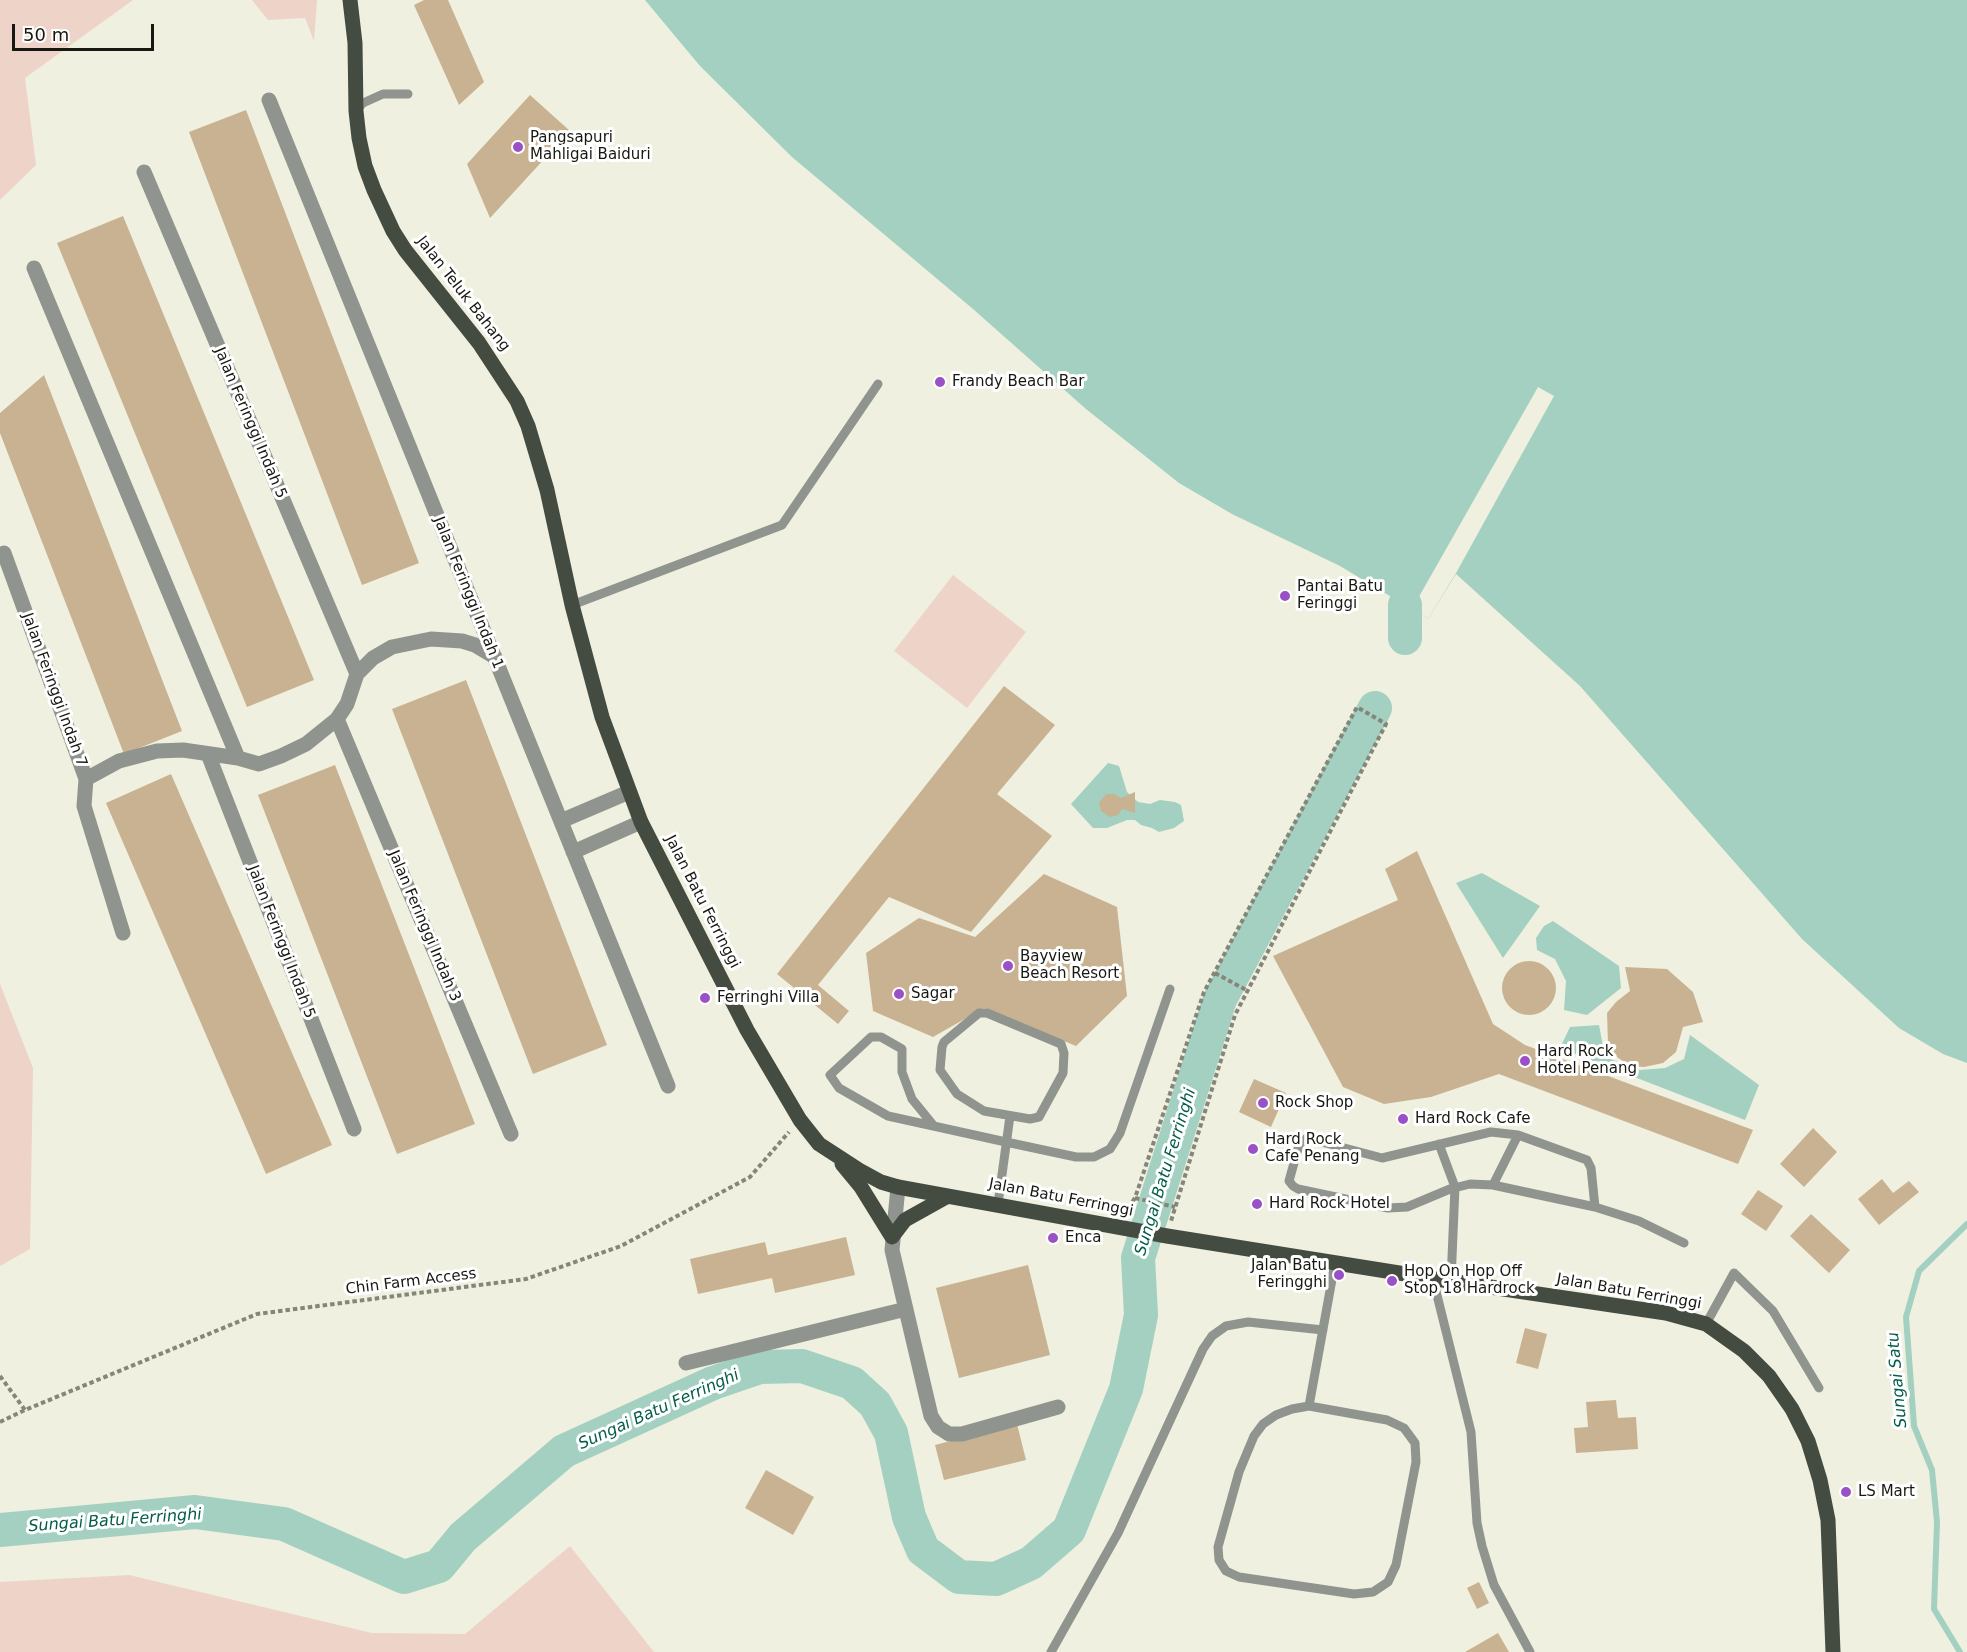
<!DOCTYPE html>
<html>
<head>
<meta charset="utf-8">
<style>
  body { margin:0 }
  #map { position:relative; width:1967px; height:1652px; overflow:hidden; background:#eff0df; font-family:"DejaVu Sans",sans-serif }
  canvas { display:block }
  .scale { position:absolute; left:12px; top:24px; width:142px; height:27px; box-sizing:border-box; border:3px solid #181812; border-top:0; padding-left:8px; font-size:18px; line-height:21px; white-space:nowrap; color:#181812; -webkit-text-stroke:4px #fff; paint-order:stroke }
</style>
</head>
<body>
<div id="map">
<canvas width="1967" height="1652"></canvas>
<div class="scale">50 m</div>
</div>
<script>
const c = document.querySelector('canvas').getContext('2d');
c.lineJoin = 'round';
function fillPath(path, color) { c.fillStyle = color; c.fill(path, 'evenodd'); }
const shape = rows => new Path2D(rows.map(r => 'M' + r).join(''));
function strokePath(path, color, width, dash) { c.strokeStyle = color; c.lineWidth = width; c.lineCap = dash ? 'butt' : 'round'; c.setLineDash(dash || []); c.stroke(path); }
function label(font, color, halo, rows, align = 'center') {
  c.font = font + ' "DejaVu Sans",sans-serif'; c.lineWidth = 6; c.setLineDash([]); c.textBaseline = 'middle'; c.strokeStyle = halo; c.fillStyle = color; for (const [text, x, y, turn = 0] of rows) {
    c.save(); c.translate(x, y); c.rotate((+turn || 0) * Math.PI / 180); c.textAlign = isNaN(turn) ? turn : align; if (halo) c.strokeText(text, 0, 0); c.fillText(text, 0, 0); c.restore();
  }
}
const green = shape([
  [0,0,133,0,25,78,36,165,0,200],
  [252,0,317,0,314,41,305,18,268,20],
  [953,575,1026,632,967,708,894,651],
  [0,984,33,1068,30,1249,0,1266],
  [570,1546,654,1652,0,1652,0,1582,129,1575,372,1633,465,1634]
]);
const water = shape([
  [645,0,1967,0,1967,1063,1943,1054,1899,1028,1802,939,1580,686,1456,574,1428,619,1340,566,1232,514,1179,483,1086,409,973,309,792,157,700,66],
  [1108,763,1119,766,1127,792,1138,802,1150,804,1160,800,1175,802,1181,805,1184,821,1174,828,1159,832,1152,828,1141,825,1135,820,1127,820,1107,828,1093,828,1071,804],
  [1482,873,1540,906,1503,958,1456,883],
  [1553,921,1619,966,1621,988,1587,1015,1564,1010,1566,981,1555,959,1537,950,1536,938,1544,926],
  [1599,1025,1605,1057,1640,1070,1665,1068,1684,1059,1690,1035,1759,1085,1745,1120,1560,1048,1570,1027]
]);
const pier = shape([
  [1538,387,1554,396,1456,573,1428,619,1412,609]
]);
const stream = shape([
  [1960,1652,1934,1609,1937,1522,1932,1470,1914,1426,1906,1317,1919,1271,1967,1224]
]);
const river = shape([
  [1405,638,1405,605],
  [0,1530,195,1512,284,1524,404,1577,439,1566,463,1537,564,1451,713,1383,760,1367,802,1366,852,1383,875,1404,891,1433,909,1517,923,1550,959,1577,996,1579,1031,1563,1069,1530,1126,1389,1141,1315,1138,1258,1220,999,1375,708]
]);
const building = shape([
  [424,0,448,0,484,82,459,105,414,5],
  [530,95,570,131,490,218,467,164],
  [246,110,419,563,362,585,189,132],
  [123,216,314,680,247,707,57,243],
  [44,375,182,731,124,754,0,433,0,413],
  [466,680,607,1045,533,1074,392,709],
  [1004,686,1055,725,997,794,1052,836,971,932,889,897,818,985,849,1011,838,1024,777,974],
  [335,765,475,1124,397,1154,258,795],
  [171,774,332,1145,266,1174,106,803],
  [1135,792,1135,813,1122,809,1118,815,1110,817,1101,811,1099,803,1106,794,1114,794,1121,798],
  [1417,851,1493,1024,1525,1045,1753,1130,1738,1164,1499,1074,1431,1097,1384,1104,1343,1087,1273,956,1398,900,1385,869],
  [1044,874,1117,907,1127,996,1076,1046,984,1008,933,1037,873,1011,866,953,919,918,975,937],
  '1502 988a27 27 0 1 1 54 0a27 27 0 1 1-54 0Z',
  [1625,967,1667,969,1693,992,1703,1022,1683,1027,1676,1052,1663,1063,1644,1067,1630,1066,1617,1057,1608,1043,1607,1013,1616,1002,1630,991],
  [1254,1079,1286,1093,1271,1127,1239,1112],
  [1813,1128,1837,1152,1804,1187,1780,1164],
  [1882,1179,1893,1193,1909,1181,1919,1192,1879,1225,1858,1199],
  [1758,1190,1783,1206,1766,1231,1741,1214],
  [1811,1214,1850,1250,1829,1273,1790,1236],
  [846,1237,855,1275,775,1293,772,1278,698,1294,690,1259,765,1242,768,1255],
  [1028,1265,1050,1355,959,1378,936,1288],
  [1525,1328,1547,1334,1538,1369,1516,1363],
  [1616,1400,1618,1418,1636,1417,1638,1449,1576,1453,1574,1428,1588,1427,1586,1402],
  [1017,1424,1026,1460,944,1480,935,1445],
  [766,1470,814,1497,793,1535,745,1508],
  [1479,1582,1489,1603,1477,1609,1467,1588],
  [1498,1633,1509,1652,1465,1652]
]);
const path = shape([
  [1215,973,1248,991],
  [1135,1198,1175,1207],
  [1126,1215,1128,1208,1135,1198,1204,992,1357,707,1386,724,1235,1015,1171,1221],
  [0,1376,25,1410],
  [0,1422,25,1410,257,1314,526,1279,621,1246,750,1177,789,1132]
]);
const lane = shape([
  [356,110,363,103,383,94,408,94],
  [572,605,782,525,878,384],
  [979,1013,987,1013,1061,1044,1064,1053,1063,1073,1039,1117,1030,1119,984,1111,957,1094,940,1070,942,1047,944,1042,979,1013],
  [934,1126,912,1099,902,1072,902,1049,881,1037,871,1037,830,1075,839,1088,888,1116,1006,1142,1076,1157,1094,1157,1110,1149,1120,1133,1170,989],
  [1491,1132,1518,1135,1587,1160,1591,1168,1595,1207,1493,1185,1470,1184,1450,1189,1407,1207,1388,1208,1298,1189,1293,1186,1289,1181,1299,1145,1307,1138,1382,1158,1491,1132],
  [1439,1144,1455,1187,1451,1281],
  [1493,1185,1518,1135],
  [998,1204,1010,1116],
  [1595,1207,1639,1221,1684,1243],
  [1433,1279,1471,1432,1477,1523,1482,1546,1494,1585,1530,1652],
  [1706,1324,1734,1273,1773,1311,1819,1388],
  [1309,1406,1387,1420,1404,1428,1415,1443,1416,1462,1396,1565,1388,1582,1373,1592,1354,1594,1239,1577,1226,1571,1219,1560,1218,1547,1239,1472,1254,1436,1263,1424,1276,1415,1292,1409,1309,1406],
  [1309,1406,1335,1263],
  [1051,1652,1118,1533,1203,1349,1212,1336,1226,1326,1248,1322,1323,1330]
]);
const street = shape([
  [269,100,668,1086],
  [144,172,357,674],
  [34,268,238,758],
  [4,553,86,779,84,806,123,933],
  [337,719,511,1134],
  [208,754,354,1129],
  [86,779,119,761,157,751,183,750,238,758,259,764,281,756,306,744,337,719,347,704,357,674,373,658,392,647,431,639,462,641,475,645,495,657],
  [561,821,629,792],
  [573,852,641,822],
  [898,1187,892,1250,931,1416,938,1427,949,1434,962,1434,1058,1407],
  [686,1363,906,1309]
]);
const primary = shape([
  [350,0,355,43,356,111,359,138,365,166,374,190,393,231,405,250,479,343,517,401,528,426,547,490,572,605,602,717,641,822,747,1030,800,1120,819,1144,859,1170,881,1182,898,1187,1167,1236,1443,1280,1666,1313,1706,1324,1744,1351,1769,1376,1792,1409,1808,1441,1820,1480,1828,1520,1833,1652],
  [842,1164,861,1187,892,1237,905,1220,948,1196]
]);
const markers = [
  [518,147,6,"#9951c5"],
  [940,382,6,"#9951c5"],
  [1285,596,6,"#9951c5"],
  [1008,966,6,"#9951c5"],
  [899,994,6,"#9951c5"],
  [705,998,6,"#9951c5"],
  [1525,1061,6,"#9951c5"],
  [1263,1103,6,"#9951c5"],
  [1403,1119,6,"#9951c5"],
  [1253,1149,6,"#9951c5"],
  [1257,1204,6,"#9951c5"],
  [1053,1238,6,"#9951c5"],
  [1339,1275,6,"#9951c5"],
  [1392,1281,6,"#9951c5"],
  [1846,1492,6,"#9951c5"]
];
const poiNames = [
  ["Pangsapuri",530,138],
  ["Mahligai Baiduri",530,155],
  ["Frandy Beach Bar",952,382],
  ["Pantai Batu",1297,587],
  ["Feringgi",1297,604],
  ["Bayview",1020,957],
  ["Beach Resort",1020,974],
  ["Sagar",911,994],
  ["Ferringhi Villa",717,998],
  ["Hard Rock",1537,1052],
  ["Hotel Penang",1537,1069],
  ["Rock Shop",1275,1103],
  ["Hard Rock Cafe",1415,1119],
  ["Hard Rock",1265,1140],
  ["Cafe Penang",1265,1157],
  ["Hard Rock Hotel",1269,1204],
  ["Enca",1065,1238],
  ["Jalan Batu",1327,1266,"right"],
  ["Feringghi",1327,1283,"right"],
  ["Hop On Hop Off",1404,1272],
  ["Stop 18 Hardrock",1404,1289],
  ["LS Mart",1858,1492]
];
const streetNames = [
  ["Jalan Teluk Bahang",463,294,52],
  ["Jalan Feringgi Indah 5",250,423,67],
  ["Jalan Feringgi Indah 1",468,593,68],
  ["Jalan Feringgi Indah 7",54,690,70],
  ["Jalan Batu Ferringgi",702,902,63],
  ["Jalan Feringgi Indah 3",424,926,67],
  ["Jalan Feringgi Indah 5",281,942,69],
  ["Jalan Batu Ferringgi",1061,1198,11],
  ["Chin Farm Access",411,1282,-7],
  ["Jalan Batu Ferringgi",1629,1292,10]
];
const waterNames = [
  ["Sungai Batu Ferringhi",1166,1172,-73],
  ["Sungai Satu",1898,1380,-95],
  ["Sungai Batu Ferringhi",659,1410,-24],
  ["Sungai Batu Ferringhi",115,1521,-4]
];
fillPath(green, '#eed4c8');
fillPath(water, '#a3d0c0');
fillPath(pier, '#eff0df');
strokePath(stream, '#a3d0c0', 6);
strokePath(river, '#a3d0c0', 34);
fillPath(building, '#c9b291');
strokePath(path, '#85867a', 4, [4.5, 3]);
strokePath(lane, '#90948e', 9);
strokePath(street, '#90948e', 15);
strokePath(primary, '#444c42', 15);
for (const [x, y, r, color] of markers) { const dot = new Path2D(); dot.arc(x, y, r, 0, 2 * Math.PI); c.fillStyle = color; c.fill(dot); strokePath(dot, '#fff', 2); }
label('15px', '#181812', '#fff', poiNames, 'left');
label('15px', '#181812', '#fff', streetNames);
label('italic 16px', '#045d49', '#fff', waterNames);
</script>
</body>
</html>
